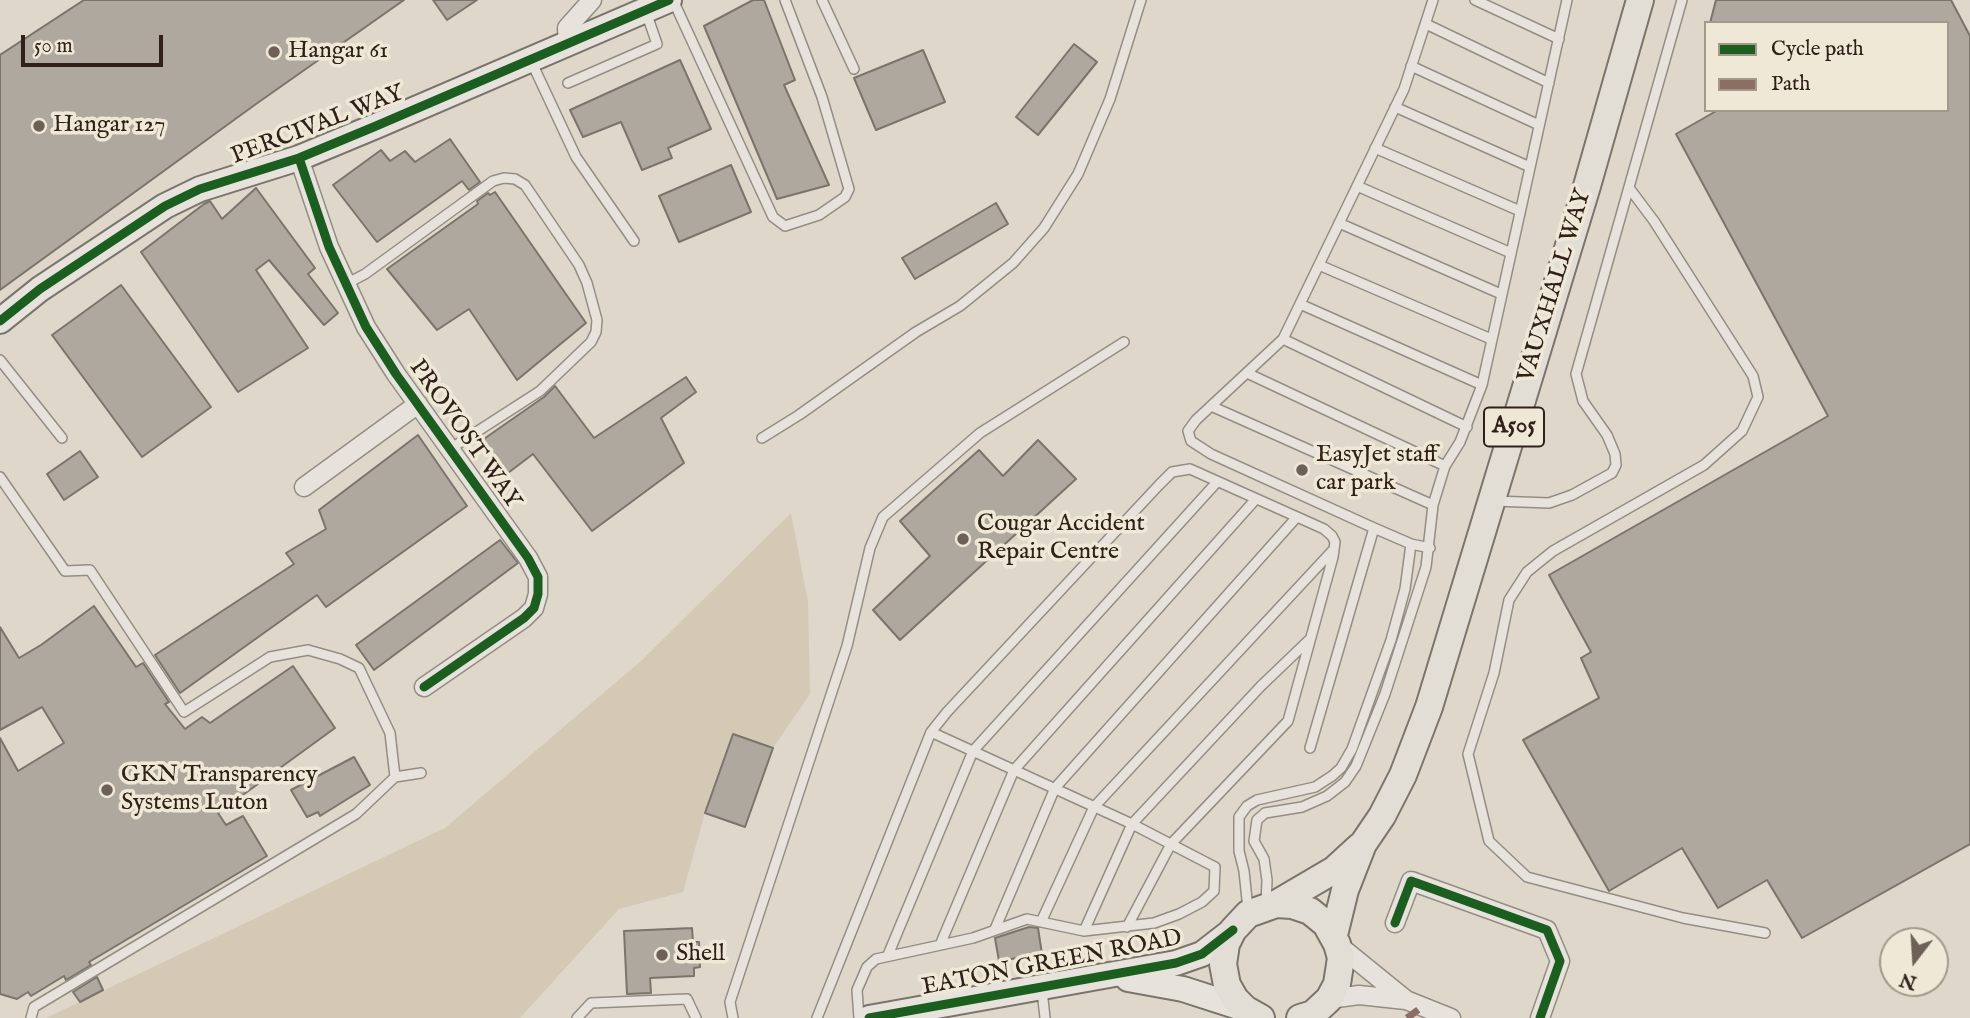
<!DOCTYPE html>
<html>
<head>
<meta charset="utf-8">
<style>
  body { margin:0 }
  #map { position:relative; width:1970px; height:1018px; overflow:hidden; background:#dfd8ca; font-family:"IM FELL English",serif }
  canvas { display:block }
  .legend { position:absolute; left:1704px; top:21px; width:245px; height:91px; box-sizing:border-box; background:#f0e8d7; border:2px solid #a3988b; margin:0; padding:9px 12px; list-style:none; font-size:21px; color:#2f2119 }
  .legend li { display:flex; align-items:center; gap:14px; height:35px }
  .legend b { width:35px; border:2px solid #a3988b }
  .north { position:absolute; left:1879px; top:927px; width:70px; height:70px; box-sizing:border-box; background:#f0e8d7; border:2px solid #a3988b; border-radius:50%; rotate:197deg; font-size:19px; font-weight:700; line-height:28px; text-align:center; color:#2f2119 }
  .north::after { content:''; display:block; margin:auto; width:24px; height:32px; background:#6d6157; clip-path:polygon(50% 0,100% 100%,50% 72%,0 100%) }
  .scale { position:absolute; left:21px; top:35px; width:142px; height:32px; box-sizing:border-box; border:4px solid #2f2119; border-top:0; padding-left:9px; font-size:21px; line-height:24px; white-space:nowrap; color:#2f2119; -webkit-text-stroke:5px #f0e8d7; paint-order:stroke }
</style>
</head>
<body>
<div id="map">
<canvas width="1970" height="1018"></canvas>
<ul class="legend">
<li><b style="height:9px;background:#1b5e20"></b>Cycle path</li>
<li><b style="height:9px;background:#8d6e63"></b>Path</li>
</ul>
<div class="north">N</div>
<div class="scale">50 m</div>
</div>
<script>
const c = document.querySelector('canvas').getContext('2d');
c.lineJoin = 'round';
function fillPath(path, color) { c.fillStyle = color; c.fill(path, 'evenodd'); }
const shape = rows => new Path2D(rows.map(r => 'M' + r).join(''));
function strokePath(path, color, width, dash) { c.strokeStyle = color; c.lineWidth = width; c.lineCap = dash ? 'butt' : 'round'; c.setLineDash(dash || []); c.stroke(path); }
function label(font, color, halo, rows, align = 'center') {
  c.font = font + ' "IM FELL English",serif'; c.lineWidth = 7; c.setLineDash([]); c.textBaseline = 'middle'; c.strokeStyle = halo; c.fillStyle = color; for (const [text, x, y, turn = 0] of rows) {
    c.save(); c.translate(x, y); c.rotate((+turn || 0) * Math.PI / 180); c.textAlign = isNaN(turn) ? turn : align; if (halo) c.strokeText(text, 0, 0); c.fillText(text, 0, 0); c.restore();
  }
}
const green = shape([
  [791,513,808,602,810,694,773,748,733,734,705,813,683,892,619,909,520,1018,46,1018,445,828,641,661]
]);
const building = shape([
  [84,0,404,0,256,104,0,290,0,55,84,0],
  [433,0,477,0,447,20,433,0],
  [753,0,764,0,795,80,784,85,829,185,777,199,704,26,753,0],
  [1716,0,1951,0,1970,36,1970,844,1802,938,1767,880,1718,908,1682,848,1609,891,1523,740,1599,698,1581,658,1591,652,1549,575,1828,416,1676,134,1718,110,1947,110,1947,23,1710,23,1716,0],
  [1074,44,1097,62,1038,135,1016,117,1074,44],
  [923,50,945,102,876,130,854,78,923,50],
  [680,60,711,129,668,148,672,158,642,170,621,122,583,137,570,110,680,60],
  [450,139,480,182,469,190,462,181,377,242,333,185,381,150,390,161,405,151,415,162,450,139],
  [731,165,751,212,679,242,659,196,731,165],
  [256,188,315,268,308,274,338,313,324,325,269,260,256,270,308,348,238,392,141,252,204,204,210,201,222,219,256,188],
  [495,192,586,323,517,380,469,309,437,330,387,269,478,204,477,201,488,193,490,195,495,192],
  [996,203,1008,224,915,279,902,258,996,203],
  [121,285,211,407,142,457,52,335,121,285],
  [686,377,696,392,661,418,684,463,592,531,533,454,508,473,481,441,544,397,555,386,594,438,686,377],
  [418,435,467,506,326,607,317,595,180,693,155,655,294,564,286,553,326,529,319,510,418,435],
  [1038,440,1076,479,900,640,873,610,930,556,900,521,979,450,1003,476,1038,440],
  [80,451,98,477,64,500,47,474,80,451],
  [500,540,518,563,374,670,356,645,500,540],
  [94,606,136,667,143,663,169,702,165,704,185,729,202,717,210,723,293,666,335,728,218,813,226,825,243,816,267,856,89,962,91,965,66,980,64,976,31,996,28,992,17,999,0,994,0,738,18,771,64,743,42,707,0,730,0,627,19,658,41,645,94,606],
  [733,734,773,748,745,827,705,813,733,734],
  [354,757,370,785,320,816,318,812,307,817,291,790,354,757],
  [1029,927,1038,928,1042,954,999,961,995,938,1029,927],
  [692,928,693,942,699,942,700,967,694,968,694,976,650,978,651,993,627,994,624,931,692,928],
  [97,977,103,990,80,1002,73,992,97,977]
]);
const lane = shape([
  [673,0,773,217,785,226,819,215,845,197,849,189,822,97,785,0],
  [822,0,854,69],
  [1475,0,1559,39],
  [1426,24,1549,83],
  [531,61,576,157,634,241],
  [1411,66,1539,125],
  [568,83,657,44,646,12],
  [1395,107,1530,167],
  [1375,148,1520,211],
  [1357,186,1511,253],
  [1630,189,1654,221,1753,376,1758,397,1742,431,1704,465,1553,551,1527,572,1509,600,1494,673,1468,754,1489,841,1527,877,1683,918,1765,933],
  [1339,223,1501,294],
  [1319,265,1491,339],
  [346,284,365,274,493,181,504,178,515,179,525,185,579,265,587,283,597,320,596,332,591,342,540,391,450,449],
  [1300,304,1482,385],
  [1283,339,1467,427],
  [0,360,62,438],
  [1247,373,1445,466],
  [1211,406,1433,505],
  [762,438,799,415,916,332,960,306,1013,263,1044,228,1078,174,1110,99,1141,0],
  [0,477,65,571,90,570,184,712,270,657,308,650,340,659,359,668,390,733,395,777],
  [1494,501,1549,503,1572,495,1612,473,1616,465,1615,454,1607,435,1583,401,1576,374,1682,0],
  [1430,548,1411,544,1374,528,1211,454,1191,441,1188,431,1196,420,1283,339,1404,89,1433,0],
  [1310,748,1374,528],
  [1266,905,1267,880,1264,859,1254,841,1257,820,1265,813,1302,807,1327,796,1345,782,1356,766,1385,694,1426,567,1433,505,1445,466,1460,442,1482,385,1567,0],
  [1248,909,1244,871,1239,851,1239,817,1247,806,1257,800,1315,787,1332,776,1341,768,1352,749,1391,640,1405,589,1411,544],
  [1041,922,1094,807,1334,549],
  [995,929,1055,788,1296,518],
  [1084,931,1132,824,1261,686,1310,639],
  [940,945,1014,770,1255,500],
  [888,955,973,751,1217,482],
  [1042,990,1045,1018],
  [31,1018,34,1007,356,814,395,777,421,773],
  [577,1018,591,1003,687,999,696,1018],
  [733,1018,730,1002,847,646,870,548,883,517,980,433,1124,342],
  [817,1018,931,732,947,712,1159,485,1172,472,1190,469,1324,529,1332,536,1335,542,1333,557,1288,721,1171,844,1127,927],
  [859,1018,857,990,867,967,876,959,973,938,1027,919,1084,931,1154,923,1179,914,1202,902,1214,891,1215,867,1132,824,931,732]
]);
const street = shape([
  [568,43,567,28,592,0],
  [299,158,329,247,366,327,396,374,528,558,538,577,538,594,534,608,524,618,424,687],
  [304,487,418,404],
  [1395,923,1411,881,1547,930,1560,961,1540,1018],
  [1337,944,1406,1000,1451,1018],
  [1329,999,1359,995,1406,1000]
]);
const secondary = shape([
  [0,321,40,289,165,206,200,189,299,158,376,126,669,0],
  [1128,979,1183,989,1245,1009],
  [869,1018,1176,963,1202,954,1233,930]
]);
const primary = shape([
  [1276,904,1334,870,1359,847],
  [1334,935,1345,890,1363,844,1382,816,1403,775,1429,707,1587,186,1640,0],
  [1261,1018,1245,1009,1235,999,1227,985,1223,964,1226,944,1233,930,1248,914,1276,904,1292,905,1310,911,1326,924,1337,944,1341,958,1337,984,1329,999,1313,1014,1300,1018]
]);
const quiet = shape([
  [1407,1018,1422,1007]
]);
const cycleway = shape([
  [299,158,329,247,366,327,396,374,528,558,538,577,538,594,534,608,524,618,424,687],
  [0,321,40,289,165,206,200,189,299,158,376,126,669,0],
  [1395,923,1411,881,1547,930,1560,961,1540,1018],
  [869,1018,1176,963,1202,954,1233,930]
]);
const markers = [
  [274,52,7,"#6d6157"],
  [39,126,7,"#6d6157"],
  [1302,470,7,"#6d6157"],
  [963,539,7,"#6d6157"],
  [107,790,7,"#6d6157"],
  [662,955,7,"#6d6157"]
];
const shields = [
  [1514,427,60]
];
const shieldNames = [
  ["A505",1514,427]
];
const poiNames = [
  ["Hangar 61",288,52],
  ["Hangar 127",53,126],
  ["EasyJet staff",1316,456],
  ["car park",1316,484],
  ["Cougar Accident",977,525],
  ["Repair Centre",977,553],
  ["GKN Transparency",121,776],
  ["Systems Luton",121,804],
  ["Shell",676,955]
];
const streetNames = [
  ["PERCIVAL WAY",318,126,-21],
  ["VAUXHALL WAY",1556,286,-73],
  ["PROVOST WAY",464,435,55],
  ["EATON GREEN ROAD",1052,964,-11]
];
fillPath(green, '#d3c9b5');
fillPath(building, '#aea89e');
strokePath(building, '#7a746c', 2);
strokePath(lane, '#938d84', 12);
strokePath(street, '#938d84', 21);
strokePath(secondary, '#7a746c', 28);
strokePath(primary, '#7a746c', 30);
strokePath(lane, '#e7e3dc', 9);
strokePath(street, '#e7e3dc', 18);
strokePath(secondary, '#e7e3dc', 24);
strokePath(primary, '#e2ded6', 26);
strokePath(quiet, '#8d6e63', 7, [14, 7]);
strokePath(cycleway, '#1b5e20', 9);
for (const [x, y, r, color] of markers) { const dot = new Path2D(); dot.arc(x, y, r, 0, 2 * Math.PI); c.fillStyle = color; c.fill(dot); strokePath(dot, '#f0e8d7', 2.5); }
for (const [x, y, w] of shields) { const box = new Path2D(); box.roundRect(x - w / 2, y - 19.5, w, 39, 5); c.fillStyle = '#f0e8d7'; c.fill(box); strokePath(box, '#2f2119', 2); }
label('bold 23px', '#2f2119', null, shieldNames);
label('24px', '#2f2119', '#f0e8d7', poiNames, 'left');
label('24px', '#2f2119', '#f0e8d7', streetNames);
</script>
</body>
</html>
